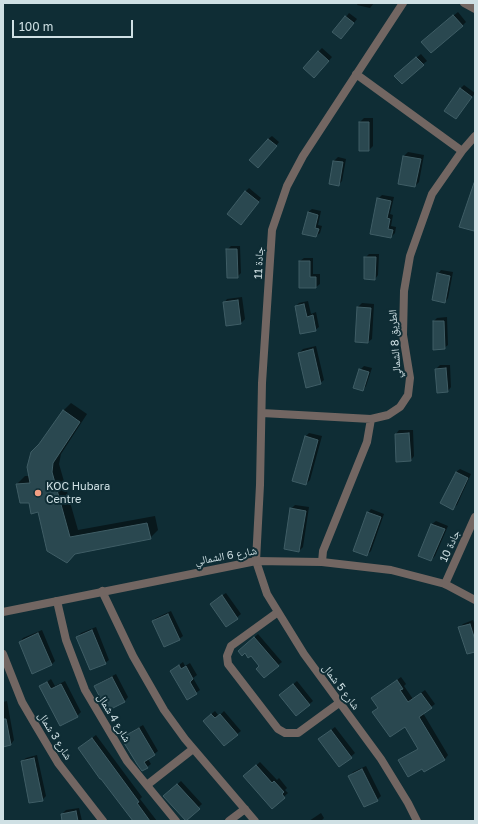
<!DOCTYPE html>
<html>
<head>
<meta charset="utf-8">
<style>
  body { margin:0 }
  #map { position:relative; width:478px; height:824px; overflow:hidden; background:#0f2d35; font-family:"Golos Text",sans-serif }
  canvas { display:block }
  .frame { position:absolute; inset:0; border:4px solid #cfe0e4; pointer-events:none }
  .scale { position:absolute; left:12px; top:20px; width:121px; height:18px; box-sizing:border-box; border:2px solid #cfe0e4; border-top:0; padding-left:5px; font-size:12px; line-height:14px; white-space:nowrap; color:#cfe0e4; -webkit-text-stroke:3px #0f2d35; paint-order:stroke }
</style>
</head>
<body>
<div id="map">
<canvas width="478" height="824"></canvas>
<div class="frame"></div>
<div class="scale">100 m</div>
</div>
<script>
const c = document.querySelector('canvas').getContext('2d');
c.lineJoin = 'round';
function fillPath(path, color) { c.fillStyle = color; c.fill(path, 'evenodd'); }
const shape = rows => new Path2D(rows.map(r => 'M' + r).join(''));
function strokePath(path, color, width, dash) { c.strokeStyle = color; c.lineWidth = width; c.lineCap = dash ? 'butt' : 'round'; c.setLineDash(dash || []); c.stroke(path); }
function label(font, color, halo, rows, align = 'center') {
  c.font = font + ' "Golos Text","Noto Naskh Arabic",sans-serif'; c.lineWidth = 4; c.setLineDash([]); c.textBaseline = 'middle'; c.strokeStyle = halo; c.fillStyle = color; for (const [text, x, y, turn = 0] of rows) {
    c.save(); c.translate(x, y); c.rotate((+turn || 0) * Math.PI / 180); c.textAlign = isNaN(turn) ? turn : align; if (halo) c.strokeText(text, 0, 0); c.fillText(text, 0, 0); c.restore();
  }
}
const shadow = shape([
  [358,3,374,3,370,8,357,5],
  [458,12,466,22,462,26,426,38],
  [349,13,357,19,345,34,346,17],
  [322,48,332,57,318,73,318,52],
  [421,54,427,61,423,64,399,72],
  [464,85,475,93,456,118,460,89],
  [364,118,373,118,373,146,369,150,360,150,360,122],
  [272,136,279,142,262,163,268,139],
  [408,152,424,155,419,182,415,186,404,156],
  [338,157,346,159,342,181,339,184,334,161],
  [249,188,261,198,245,220,245,192],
  [382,195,394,197,390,214,393,215,391,226,396,227,395,233,391,237,371,233,378,199],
  [312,209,321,211,318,225,322,226,320,233,316,236,308,212],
  [231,246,240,246,241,273,237,277,227,250],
  [369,254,379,254,378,275,375,279,365,258],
  [304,258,313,258,313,274,320,274,320,284,316,287,300,261],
  [441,270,453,272,448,298,445,302,438,274],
  [242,297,245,319,241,323,227,324,224,303,227,299],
  [308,301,311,314,316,312,319,327,315,330,296,306,299,303],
  [362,303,374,304,372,339,368,342,356,341,358,307],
  [447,317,448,345,444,348,434,321,437,318],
  [316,346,324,380,320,383,299,353,303,349],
  [440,365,450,365,451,387,448,391,436,369],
  [364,366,372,368,366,386,363,390,360,370],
  [71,403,87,414,61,454,59,464,78,530,155,516,158,530,150,538,76,553,39,510,30,502,17,484,25,476,30,476,41,443,63,411],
  [399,430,413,430,414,456,411,460,396,434],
  [309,433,322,436,310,480,306,484,305,437],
  [460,469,471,474,457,505,453,508,456,472],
  [295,505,309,507,303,547,299,551,291,509],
  [371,509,384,514,371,551,367,555,368,513],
  [436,521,448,526,435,556,431,560,419,555,432,524],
  [226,593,241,614,227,626,215,600],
  [171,611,183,636,179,639,153,621,156,618],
  [473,620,475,626,475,651,460,627,463,624],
  [96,627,109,660,105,663,78,637,81,633],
  [42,630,55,661,52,664,33,672,20,642,23,638],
  [258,634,282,662,278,665,260,665,251,654,239,651],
  [183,662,185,666,190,663,197,675,193,678,200,690,188,698,171,671],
  [116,674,128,697,125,701,108,710,95,686,99,683],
  [401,677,406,684,404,686,413,699,425,690,435,704,423,713,448,755,445,759,425,771,422,767,399,761,419,748,405,725,374,712,378,707,372,698],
  [51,679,55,686,65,681,81,712,77,716,41,686],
  [297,681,313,701,296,715,284,692],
  [7,701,14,740,11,744,3,746,3,702],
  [215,711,219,716,224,711,241,731,237,734,208,717],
  [143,725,158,751,148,759,151,764,147,767,123,738,126,735],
  [335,727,355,753,340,766,323,736],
  [96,735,142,797,140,799,157,821,134,821,79,748],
  [37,755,46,796,42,800,22,761,26,758],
  [260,762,277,780,279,778,287,788,285,790,288,793,272,808,248,773],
  [366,766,381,796,377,800,350,776,353,772],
  [181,781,202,804,185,820,164,796],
  [79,808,82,821,63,821,62,814,66,810],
  [321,813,324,818,321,821,309,821]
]);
const building = shape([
  [453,15,463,26,431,53,421,42,453,15],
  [345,16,354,23,341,39,332,32,345,16],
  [318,51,329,61,314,78,303,68,318,51],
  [416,57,424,65,402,84,394,76,416,57],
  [460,88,472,97,456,119,444,111,460,88],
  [359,122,369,122,369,151,359,151,359,122],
  [268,139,277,146,258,168,249,160,268,139],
  [403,156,421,159,415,187,398,184,403,156],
  [333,161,343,162,339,186,329,184,333,161],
  [474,183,475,183,475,227,474,231,459,227,474,183],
  [245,191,259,202,241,225,227,214,245,191],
  [377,198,391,201,387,218,390,219,388,229,393,230,391,238,370,234,377,198],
  [308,212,318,215,315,228,319,229,316,237,302,234,308,212],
  [226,249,237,249,238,278,227,278,226,249],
  [364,257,376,257,375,280,364,279,364,257],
  [299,261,310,261,310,277,316,277,316,288,299,288,299,261],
  [437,273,450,276,445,303,432,300,437,273],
  [238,300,241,324,226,326,223,302,238,300],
  [304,304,307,317,313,315,316,331,300,334,295,306,304,304],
  [357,307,371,308,368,343,355,342,357,307],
  [433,321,444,321,445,349,433,350,433,321],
  [313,349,321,384,306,388,298,353,313,349],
  [446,368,448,392,437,393,435,369,446,368],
  [359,369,369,372,363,391,353,388,359,369],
  [63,410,80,422,53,463,52,472,70,537,147,523,151,539,75,554,67,563,47,551,38,512,31,514,29,503,20,503,16,484,30,483,27,467,31,452,39,444,63,410],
  [409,433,411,461,396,462,395,434,409,433],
  [305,436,318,440,306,485,292,481,305,436],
  [456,472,468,478,453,510,440,503,456,472],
  [290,508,306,511,299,552,284,549,290,508],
  [367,512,381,517,367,556,353,551,367,512],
  [431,524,445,529,431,561,418,556,431,524],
  [222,595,238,619,226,627,210,604,222,595],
  [168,614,180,640,164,647,152,621,168,614],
  [470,624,475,640,475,652,467,654,458,627,470,624],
  [92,630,106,664,90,670,76,637,92,630],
  [38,633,52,665,32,674,19,642,38,633],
  [254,637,279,666,264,678,256,669,259,666,251,656,248,658,245,653,242,656,238,651,254,637],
  [179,665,181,669,186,666,193,679,190,682,197,694,187,700,170,671,179,665],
  [112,677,125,702,107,711,94,686,112,677],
  [397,680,403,689,400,690,408,702,421,693,432,708,419,717,445,760,424,772,422,769,408,777,398,760,418,749,405,727,390,737,372,712,378,708,371,698,397,680],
  [47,682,51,689,61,684,78,717,60,726,39,686,47,682],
  [293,684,310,705,296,716,279,695,293,684],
  [211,714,215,718,220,714,238,735,224,746,203,721,211,714],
  [3,719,6,719,11,745,3,747,3,719],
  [139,728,155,755,144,762,148,768,142,771,137,764,121,738,139,728],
  [331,730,352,758,339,767,318,739,331,730],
  [92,738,139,802,137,803,150,821,133,821,101,779,100,779,78,748,92,738],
  [34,758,43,801,29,803,21,761,34,758],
  [256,765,272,783,274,781,284,792,282,794,285,798,272,809,243,776,256,765],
  [362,769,378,801,364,807,348,776,362,769],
  [177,784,200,809,186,821,163,796,177,784],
  [76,811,78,821,62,821,61,814,76,811]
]);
const minor = shape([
  [403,3,303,156,287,186,272,230,262,383,260,485,256,561,267,594,304,654,381,759,408,803,417,821],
  [464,3,475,9],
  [356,74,462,151],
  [262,413,371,419,388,415,400,407,408,395,410,378,403,335,404,291,410,256,432,194,462,151,475,136],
  [322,562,323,551,367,442,371,419],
  [445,584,475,517],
  [102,591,133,656,164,710,185,739,255,821],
  [57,601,66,640,85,690,127,761,176,821],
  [278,612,231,646,227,656,228,664,278,729,285,733,298,733,339,703],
  [3,654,22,702,36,726,58,763,103,821],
  [147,785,193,749],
  [229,821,245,809]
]);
const tertiary = shape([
  [3,612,256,561,322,562,391,570,445,584,475,600]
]);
const markers = [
  [38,493,4,"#f39f83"]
];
const streetNames = [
  ["جادة 11",259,263,-87],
  ["الطريق 8 الشمالي",395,344,-94],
  ["جادة 10",450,546,-66],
  ["شارع 6 الشمالي",226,556,-10],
  ["شارع 5 شمال",341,687,53],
  ["شارع 4 شمال",114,718,59],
  ["شارع 3 شمال",55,736,58]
];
const poiNames = [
  ["KOC Hubara",46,487],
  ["Centre",46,500]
];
fillPath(shadow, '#0007');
fillPath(building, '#2a4850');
strokePath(building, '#3f5d65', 1);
strokePath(minor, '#726662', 8);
strokePath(tertiary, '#726662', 8);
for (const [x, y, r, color] of markers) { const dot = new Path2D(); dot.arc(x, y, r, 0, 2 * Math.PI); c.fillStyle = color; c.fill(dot); strokePath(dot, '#0f2d35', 1.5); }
label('11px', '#cfe0e4', '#0f2d35', streetNames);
label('11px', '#cfe0e4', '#0f2d35', poiNames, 'left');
</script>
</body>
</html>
